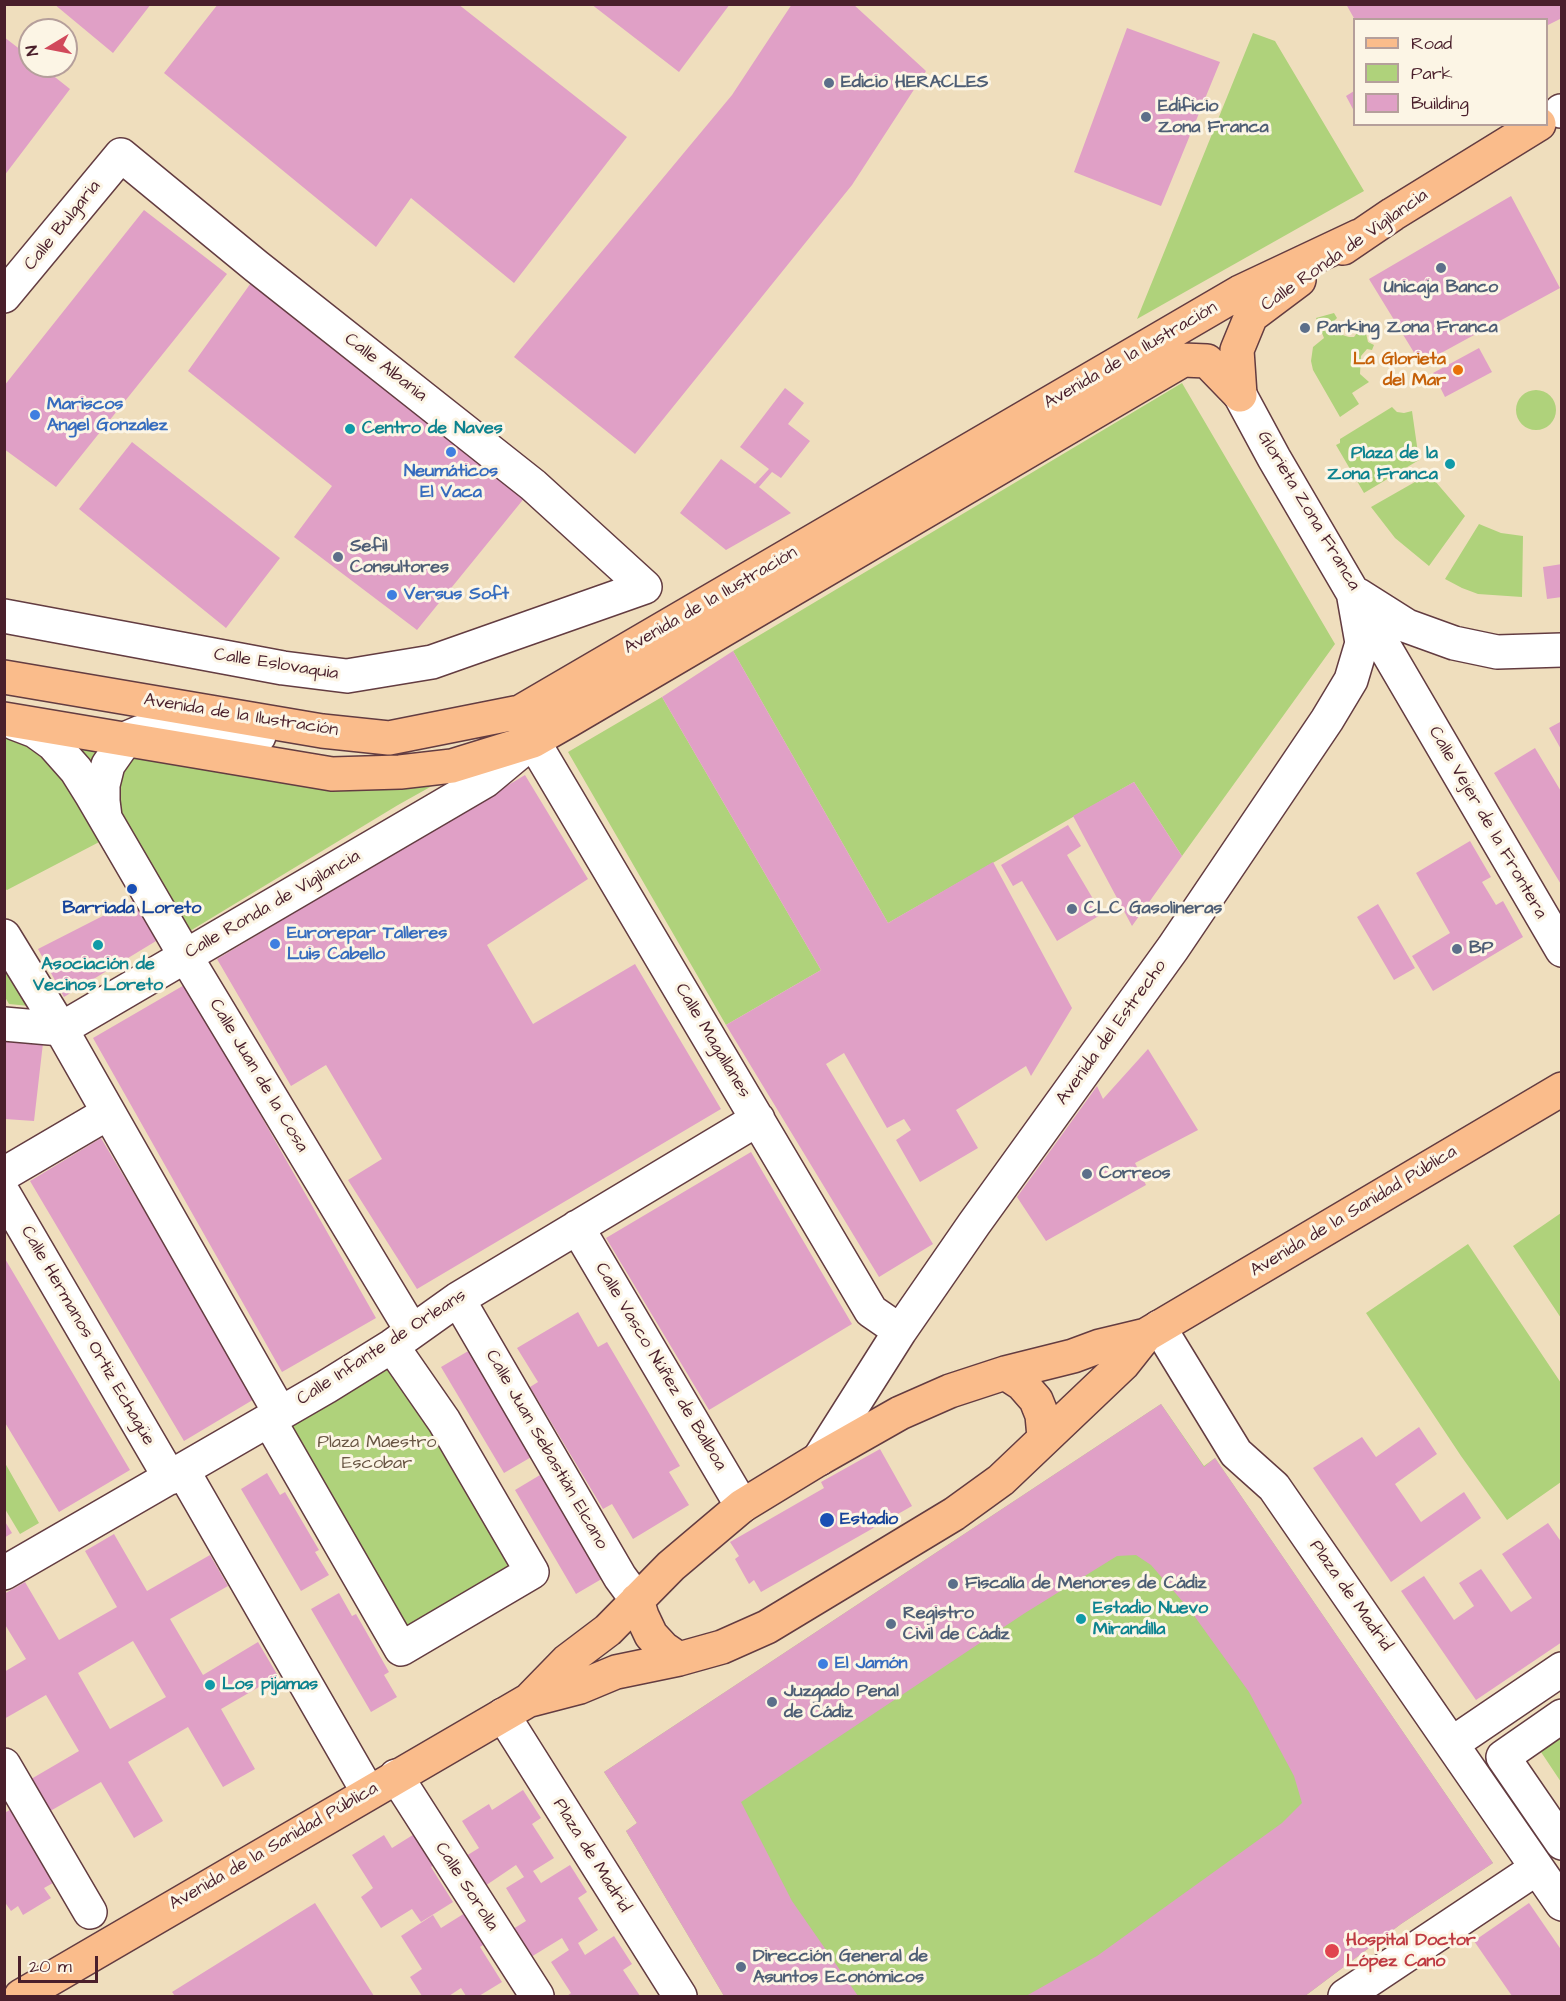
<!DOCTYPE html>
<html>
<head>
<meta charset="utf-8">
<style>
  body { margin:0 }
  #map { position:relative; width:1566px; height:2001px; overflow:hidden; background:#efdebd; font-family:"Architects Daughter",sans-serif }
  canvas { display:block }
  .frame { position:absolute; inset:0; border:6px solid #4a1f2b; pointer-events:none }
  .legend { position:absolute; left:1353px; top:18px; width:195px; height:108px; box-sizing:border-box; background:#fcf5e5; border:2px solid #b59f9b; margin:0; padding:8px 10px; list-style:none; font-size:18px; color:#4a1f2b }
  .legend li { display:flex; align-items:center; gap:12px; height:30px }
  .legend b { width:30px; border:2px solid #b59f9b }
  .north { position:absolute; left:18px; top:18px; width:60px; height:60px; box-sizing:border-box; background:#fcf5e5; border:2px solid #b59f9b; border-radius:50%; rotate:260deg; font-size:16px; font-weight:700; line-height:24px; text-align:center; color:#4a1f2b }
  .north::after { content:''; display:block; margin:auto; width:21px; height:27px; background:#d1495b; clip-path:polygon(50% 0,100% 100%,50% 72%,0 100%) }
  .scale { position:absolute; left:18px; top:1956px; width:80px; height:27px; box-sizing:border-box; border:3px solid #4a1f2b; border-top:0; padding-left:8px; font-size:18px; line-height:21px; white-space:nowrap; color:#4a1f2b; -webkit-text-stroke:4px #fcf5e5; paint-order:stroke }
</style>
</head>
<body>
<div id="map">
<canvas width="1566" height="2001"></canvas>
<div class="frame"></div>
<ul class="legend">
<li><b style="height:8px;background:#fabc8b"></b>Road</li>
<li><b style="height:16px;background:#afd27b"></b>Park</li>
<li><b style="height:16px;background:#e0a0c6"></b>Building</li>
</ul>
<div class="north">N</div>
<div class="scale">20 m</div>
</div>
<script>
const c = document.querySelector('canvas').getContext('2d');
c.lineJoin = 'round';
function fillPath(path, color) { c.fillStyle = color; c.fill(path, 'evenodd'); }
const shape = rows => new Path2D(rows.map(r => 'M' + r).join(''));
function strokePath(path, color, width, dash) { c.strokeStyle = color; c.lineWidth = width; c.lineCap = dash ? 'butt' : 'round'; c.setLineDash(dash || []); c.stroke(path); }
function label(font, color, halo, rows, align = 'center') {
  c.font = font + ' "Architects Daughter",sans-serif'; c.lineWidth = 6; c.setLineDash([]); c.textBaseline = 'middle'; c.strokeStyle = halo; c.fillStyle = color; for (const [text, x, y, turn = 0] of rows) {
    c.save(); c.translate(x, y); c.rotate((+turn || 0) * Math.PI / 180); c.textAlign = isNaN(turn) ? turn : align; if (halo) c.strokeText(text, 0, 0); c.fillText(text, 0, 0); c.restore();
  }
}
const green = shape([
  [1253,33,1275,41,1364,191,1137,319],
  [1334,313,1337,318,1332,323,1336,333,1349,337,1354,337,1360,329,1365,329,1368,342,1374,345,1372,350,1367,349,1361,356,1360,374,1369,382,1352,393,1359,404,1340,417,1313,370,1311,361,1313,347,1324,338,1316,318],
  [1182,383,1335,644,1182,856,1134,782,888,923,733,651],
  '1516 410a20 20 0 1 1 40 0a20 20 0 1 1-40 0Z',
  [1392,407,1397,412,1404,413,1412,411,1419,460,1364,493,1336,445,1340,443,1340,439],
  [1429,474,1465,516,1429,566,1395,538,1371,507],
  [1479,524,1501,533,1523,536,1522,597,1478,594,1462,588,1445,579],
  [662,697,821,970,726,1025,568,752],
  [5,730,111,751,105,839,7,890,5,889],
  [124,754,224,767,276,782,329,788,448,777,398,805,185,934,109,800],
  [4,929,49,1008,9,1004,5,997],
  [1561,1213,1561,1318,1513,1246],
  [1468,1244,1561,1383,1561,1482,1507,1520,1461,1456,1366,1313],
  [398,1352,525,1570,405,1640,278,1422],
  [1161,1404,1204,1466,1215,1458,1493,1863,1401,1924,1305,1996,724,1996,626,1831,637,1823,604,1772],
  [5,1463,39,1523,20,1534,5,1509],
  [1561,1730,1561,1782,1537,1746]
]);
const building = shape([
  [54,4,151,4,113,53],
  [218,4,458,4,627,137,514,283,411,198,376,247,164,73],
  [591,4,730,4,679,72],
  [792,4,853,4,926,71,852,185,635,454,514,357,732,95],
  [1346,4,1562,4,1562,18,1546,26,1546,20,1355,20],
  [1127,28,1220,62,1161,206,1074,172],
  [4,37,30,57,30,66,41,66,70,89,4,176],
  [1354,91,1354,111,1346,96],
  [1511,196,1560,288,1421,364,1369,279],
  [144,210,227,274,56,487,4,449,4,386],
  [253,280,526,496,417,630,294,537,332,486,188,371],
  [1479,348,1492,372,1445,397,1433,373],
  [785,388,804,403,788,424,810,441,781,478,772,472,759,487,791,513,726,550,680,513,721,459,755,484,769,469,740,447],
  [132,442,280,558,226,628,79,509],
  [1562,564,1562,597,1547,599,1543,567],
  [733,651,888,923,993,862,1072,1008,1031,1076,1026,1066,956,1110,978,1148,920,1182,896,1140,911,1130,904,1119,887,1128,844,1053,826,1064,933,1244,879,1277,726,1025,821,970,662,697],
  [1562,721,1562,751,1549,728],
  [1535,748,1562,793,1562,886,1494,773],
  [525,775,588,879,487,945,533,1024,635,964,721,1109,417,1289,348,1180,382,1159,326,1065,291,1086,217,959],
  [1134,782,1182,856,1132,926,1073,816],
  [1068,825,1081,846,1067,855,1102,914,1057,941,1022,881,1013,886,1001,865],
  [1470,841,1491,877,1482,882,1496,905,1503,901,1523,937,1433,991,1412,956,1450,933,1416,873],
  [136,899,156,941,64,997,38,949],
  [1378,904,1415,968,1394,980,1357,917],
  [186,984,376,1318,282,1372,93,1038],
  [5,1039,43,1043,34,1121,5,1119],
  [1148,1049,1198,1130,1135,1163,1146,1185,1046,1241,1017,1197,1097,1086,1103,1099],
  [101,1138,256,1398,184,1441,30,1181],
  [751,1152,852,1324,709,1410,606,1238],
  [4,1257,130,1470,59,1512,4,1421],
  [578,1312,598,1347,607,1342,680,1466,669,1472,689,1505,633,1539,612,1504,603,1509,530,1387,538,1382,517,1348],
  [470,1350,533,1456,504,1473,441,1367],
  [1161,1404,1204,1467,1215,1458,1493,1863,1401,1924,1305,1996,1026,1996,1097,1956,1282,1823,1302,1803,1294,1776,1249,1692,1190,1610,1151,1565,1136,1555,1117,1556,1025,1613,741,1802,792,1901,858,1996,724,1996,626,1831,637,1823,604,1772],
  [1419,1427,1437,1454,1395,1484,1421,1522,1464,1492,1481,1518,1391,1582,1313,1468,1362,1437,1376,1457],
  [880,1449,912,1506,761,1592,754,1580,749,1584,735,1559,739,1556,730,1542,824,1488,821,1482],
  [545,1472,605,1577,576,1594,515,1490],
  [267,1473,280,1495,285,1492,319,1550,315,1552,329,1575,301,1591,241,1489],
  [4,1520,12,1533,4,1538],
  [1548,1523,1562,1543,1562,1642,1476,1700,1401,1591,1424,1576,1454,1620,1474,1606,1459,1583,1481,1569,1511,1612,1532,1598,1502,1554],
  [114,1534,147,1591,210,1555,228,1586,170,1619,203,1675,258,1642,278,1676,221,1709,255,1769,223,1787,188,1727,128,1762,163,1821,134,1838,101,1782,45,1814,26,1782,79,1751,46,1695,4,1719,4,1672,26,1659,4,1623,4,1594,25,1582,59,1640,117,1607,85,1551],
  [133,1641,166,1697,110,1729,78,1673],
  [339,1593,352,1616,356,1614,389,1672,384,1675,397,1697,371,1712,311,1609],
  [523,1790,541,1818,532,1824,554,1858,533,1871,541,1883,570,1865,587,1892,578,1898,598,1930,578,1943,585,1955,614,1936,632,1964,623,1970,640,1996,567,1996,571,1993,551,1962,569,1950,562,1938,531,1957,513,1929,526,1921,506,1888,524,1877,516,1865,485,1886,466,1856,479,1848,462,1821,489,1804,492,1810],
  [10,1810,53,1883,44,1888,51,1898,23,1915,18,1906,11,1911,4,1901,4,1813],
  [424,1828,443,1859,431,1867,453,1902,421,1922,412,1909,381,1928,361,1897,373,1888,352,1855,384,1835,392,1848],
  [315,1903,374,1996,175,1996,172,1992],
  [1529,1903,1562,1951,1562,1996,1512,1996,1474,1941],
  [473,1908,492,1939,480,1947,502,1982,479,1996,466,1996,461,1988,449,1996,422,1996,410,1977,422,1969,401,1936,433,1915,441,1928]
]);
const minor = shape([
  [1561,111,1562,111],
  [4,296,121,155,256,266,533,485,645,587,432,662,347,676,283,668,4,616],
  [1240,395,1274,458,1562,950],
  [1358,595,1407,626,1454,643,1497,652,1562,650],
  [14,723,35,731,53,744,76,770,91,794,186,957,412,1331],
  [105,817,103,801,103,785,108,765,127,738,141,732,174,724,259,736],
  [4,936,61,1029,280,1413],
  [4,1024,61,1029],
  [61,1029,485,781,533,741,871,1311,900,1331],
  [4,1174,108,1113],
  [4,1194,170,1478],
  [577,1227,742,1506],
  [458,1299,620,1577,637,1600],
  [1159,1327,1236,1453,1274,1487,1562,1904],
  [269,1420,401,1649,532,1572,444,1421,392,1346],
  [819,1459,900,1331,974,1224,1173,948,1327,720,1351,680,1362,643,1353,592],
  [183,1471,368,1792],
  [4,1573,326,1387,392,1346,458,1299,758,1119],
  [503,1715,680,1996],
  [1562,1716,1503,1757,1562,1843],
  [1453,1743,1562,1669],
  [4,1765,90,1912],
  [396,1776,537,1996],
  [1345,1996,1537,1868]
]);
const major = shape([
  [1343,248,1393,214,1539,124],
  [1240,395,1237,350,1251,316,1299,280],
  [4,677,322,731,389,738,520,712,1240,292,1359,236],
  [4,719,332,774,400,772,452,766,533,741,568,721,1183,360,1207,361,1240,395],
  [1005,1373,1022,1384,1036,1400,1042,1415,1044,1437],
  [637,1600,642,1616,651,1635,663,1648,679,1659],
  [530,1700,580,1687,616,1672,679,1659,722,1647,767,1627,954,1514,1001,1480,1123,1364,1146,1335],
  [21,1996,529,1700,567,1661,608,1630,671,1566,742,1506,819,1459,900,1413,950,1391,1005,1373,1073,1356,1100,1346,1146,1335,1562,1089]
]);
const markers = [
  [829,83,6,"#5c6f8a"],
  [1146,117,6,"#5c6f8a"],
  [1441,268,6,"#5c6f8a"],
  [1305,328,6,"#5c6f8a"],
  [1458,370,6,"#e8710a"],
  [35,415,6,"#3f7fe0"],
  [350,429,6,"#0f9aa8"],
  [451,452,6,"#3f7fe0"],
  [1450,464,6,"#0f9aa8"],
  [338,557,6,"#5c6f8a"],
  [392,595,6,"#3f7fe0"],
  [132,889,6,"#1a4fb4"],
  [1072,909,6,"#5c6f8a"],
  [275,944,6,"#3f7fe0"],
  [98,945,6,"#0f9aa8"],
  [1457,949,6,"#5c6f8a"],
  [1087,1174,6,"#5c6f8a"],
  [827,1520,8,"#1a4fb4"],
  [953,1584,6,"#5c6f8a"],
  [1081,1619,6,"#0f9aa8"],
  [891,1624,6,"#5c6f8a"],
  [823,1664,6,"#3f7fe0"],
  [210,1685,6,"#0f9aa8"],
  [772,1702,6,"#5c6f8a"],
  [1332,1951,8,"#e0444e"],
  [741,1967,6,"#5c6f8a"]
];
const serviceNames = [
  ["Edicio HERACLES",841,83],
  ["Edificio",1158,107],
  ["Zona Franca",1158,128],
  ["Unicaja Banco",1441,288,"center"],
  ["Parking Zona Franca",1317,328],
  ["Sefil",350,547],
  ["Consultores",350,568],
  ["CLC Gasolineras",1084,909],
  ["BP",1469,949],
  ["Correos",1099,1174],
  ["Fiscalía de Menores de Cádiz",965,1584],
  ["Registro",903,1614],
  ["Civil de Cádiz",903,1635],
  ["Juzgado Penal",784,1692],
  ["de Cádiz",784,1713],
  ["Dirección General de",753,1957],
  ["Asuntos Económicos",753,1978]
];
const streetNames = [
  ["Calle Bulgaria",63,226,-51],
  ["Calle Ronda de Vigilancia",1345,251,-35],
  ["Avenida de la Ilustración",1131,356,-30],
  ["Calle Albania",385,368,38],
  ["Glorieta Zona Franca",1308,511,59],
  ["Avenida de la Ilustración",711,601,-30],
  ["Calle Eslovaquia",276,665,9],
  ["Avenida de la Ilustración",241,716,9],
  ["Calle Vejer de la Frontera",1487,823,60],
  ["Calle Ronda de Vigilancia",273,905,-30],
  ["Avenida del Estrecho",1112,1033,-54],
  ["Calle Magallanes",712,1041,59],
  ["Calle Juan de la Cosa",258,1076,59],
  ["Avenida de la Sanidad Pública",1354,1212,-31],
  ["Calle Hermanos Ortiz Echagüe",87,1336,60],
  ["Calle Infante de Orleans",382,1348,-33],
  ["Calle Vasco Núñez de Balboa",660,1367,59],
  ["Calle Juan Sebastián Elcano",546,1450,60],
  ["Plaza de Madrid",1350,1596,55],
  ["Avenida de la Sanidad Pública",274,1847,-30],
  ["Plaza de Madrid",591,1856,58],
  ["Calle Sorolla",466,1887,57]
];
const foodNames = [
  ["La Glorieta",1446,360],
  ["del Mar",1446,381]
];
const shopNames = [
  ["Mariscos",47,405],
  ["Angel Gonzalez",47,426],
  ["Neumáticos",451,472,"center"],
  ["El Vaca",451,493,"center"],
  ["Versus Soft",404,595],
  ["Eurorepar Talleres",287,934],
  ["Luis Cabello",287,955],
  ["El Jamón",835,1664]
];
const cultureNames = [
  ["Centro de Naves",362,429],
  ["Plaza de la",1438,454,"right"],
  ["Zona Franca",1438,475,"right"],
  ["Asociación de",98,965,"center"],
  ["Vecinos Loreto",98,986,"center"],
  ["Estadio Nuevo",1093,1609],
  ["Mirandilla",1093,1630],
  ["Los pijamas",222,1685]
];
const transitNames = [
  ["Barriada Loreto",132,909],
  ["Estadio",840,1520,"left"]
];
const parkNames = [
  ["Plaza Maestro",377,1443],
  ["Escobar",377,1464]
];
const healthNames = [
  ["Hospital Doctor",1346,1941],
  ["López Cano",1346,1962]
];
fillPath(green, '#afd27b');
fillPath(building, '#e0a0c6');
strokePath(minor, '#633c41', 36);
strokePath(major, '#633c41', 36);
strokePath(minor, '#fff', 33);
strokePath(major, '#fabc8b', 33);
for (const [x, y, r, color] of markers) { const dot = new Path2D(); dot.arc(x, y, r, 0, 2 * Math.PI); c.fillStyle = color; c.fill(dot); strokePath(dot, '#fcf5e5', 2); }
label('bold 18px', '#4e5e75', '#fcf5e5', serviceNames, 'left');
label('18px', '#4a1f2b', '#fcf5e5', streetNames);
label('bold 18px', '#c56008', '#fcf5e5', foodNames, 'right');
label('bold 18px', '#366cbe', '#fcf5e5', shopNames, 'left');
label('bold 18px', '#0d838f', '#fcf5e5', cultureNames, 'left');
label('bold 18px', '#164399', '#fcf5e5', transitNames);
label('18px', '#685543', '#fcf5e5', parkNames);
label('bold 18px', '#be3a42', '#fcf5e5', healthNames, 'left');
</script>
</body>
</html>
